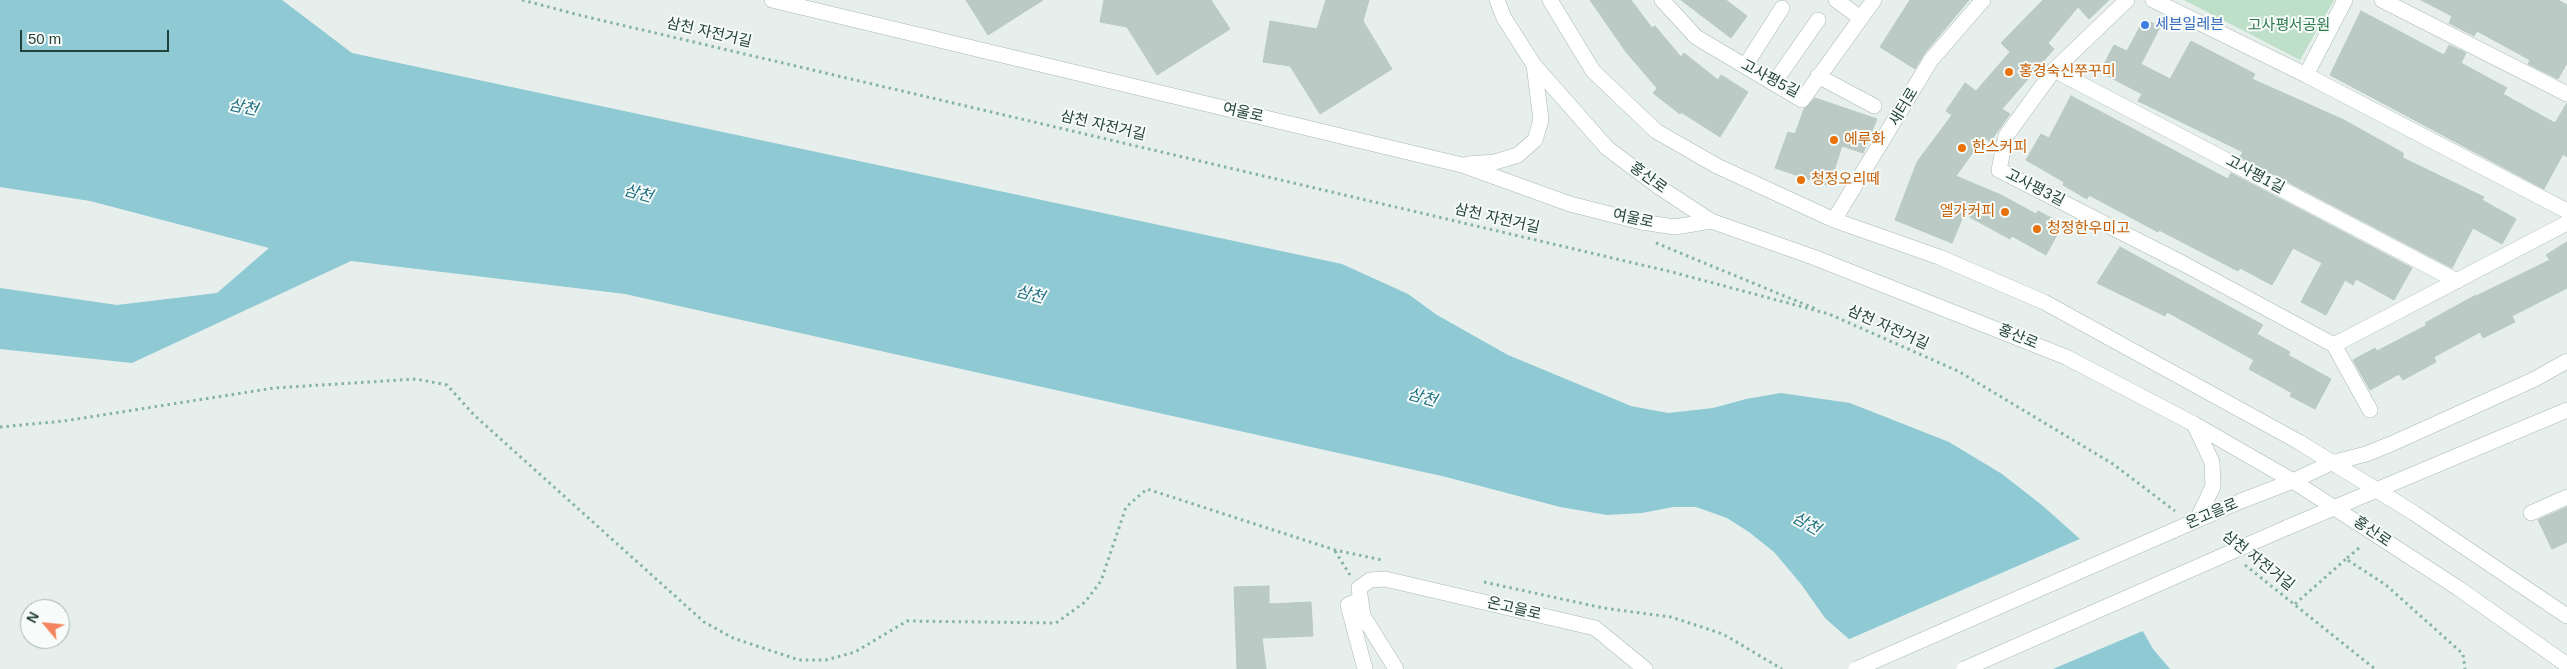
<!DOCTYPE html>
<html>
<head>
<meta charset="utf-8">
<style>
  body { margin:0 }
  #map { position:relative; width:2567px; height:669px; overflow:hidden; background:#e6efeb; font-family:Arial,sans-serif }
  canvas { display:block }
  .north { position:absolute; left:20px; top:599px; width:50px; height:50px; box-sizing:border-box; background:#f7fbf9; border:1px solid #a3b1ad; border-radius:50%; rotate:298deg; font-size:14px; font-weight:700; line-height:20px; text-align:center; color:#24423a }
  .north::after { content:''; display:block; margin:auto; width:18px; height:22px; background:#f4845f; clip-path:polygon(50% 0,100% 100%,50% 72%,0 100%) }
  .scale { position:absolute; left:20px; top:30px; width:149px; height:22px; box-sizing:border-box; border:2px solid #24423a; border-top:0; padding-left:6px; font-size:15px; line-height:18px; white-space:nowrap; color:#24423a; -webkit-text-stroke:4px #f7fbf9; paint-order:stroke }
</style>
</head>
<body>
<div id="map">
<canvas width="2567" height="669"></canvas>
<div class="north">N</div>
<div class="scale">50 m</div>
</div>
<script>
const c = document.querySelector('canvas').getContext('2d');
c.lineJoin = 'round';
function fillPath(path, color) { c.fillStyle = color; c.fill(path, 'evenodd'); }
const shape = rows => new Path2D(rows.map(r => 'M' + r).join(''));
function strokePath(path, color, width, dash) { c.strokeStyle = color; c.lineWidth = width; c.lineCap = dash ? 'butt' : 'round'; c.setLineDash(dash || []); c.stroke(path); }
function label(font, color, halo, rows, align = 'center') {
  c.font = font + ' Arial,"Noto Sans KR",sans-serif'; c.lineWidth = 4; c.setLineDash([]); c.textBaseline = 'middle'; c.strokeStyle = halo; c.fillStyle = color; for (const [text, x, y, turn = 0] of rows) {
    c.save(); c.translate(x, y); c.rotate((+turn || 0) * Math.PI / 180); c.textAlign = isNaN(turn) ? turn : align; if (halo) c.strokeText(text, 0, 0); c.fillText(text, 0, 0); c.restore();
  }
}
const green = shape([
  [2184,0,2334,0,2300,60]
]);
const water = shape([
  [0,0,282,0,352,53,1342,264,1408,294,1437,315,1508,355,1631,406,1668,413,1713,408,1746,399,1781,393,1850,403,1949,442,2002,474,2043,506,2081,540,2110,573,2153,649,2170,669,1904,669,1850,640,1825,618,1801,584,1774,552,1749,532,1727,518,1696,507,1673,507,1642,513,1607,515,1560,507,1446,477,625,294,351,261,132,363,0,349,0,288,117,305,217,293,269,248,90,201,0,187]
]);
const pier = shape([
  [2082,538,2112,572,2145,630,2053,669,1898,669,1847,640]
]);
const building = shape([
  [966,0,1043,0,988,35,966,0],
  [1104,0,1211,0,1230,29,1157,75,1127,27,1100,22,1104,0],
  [1326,0,1369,0,1363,21,1392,69,1320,114,1290,66,1263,62,1270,21,1317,29,1326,0],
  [1590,0,1631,0,1652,28,1655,26,1681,57,1684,53,1718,80,1721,75,1748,92,1720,137,1681,112,1680,114,1653,93,1657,88,1626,52,1590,0],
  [1681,0,1726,0,1747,16,1731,38,1681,0],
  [1910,0,1969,0,1924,54,1915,69,1880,47,1910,0],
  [2043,0,2109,0,2089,19,2078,7,2048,43,2054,49,2002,109,2010,114,1990,142,1984,137,1956,176,2001,195,2036,214,2038,211,2063,224,2046,255,2012,236,2010,239,1964,214,1952,243,1895,220,1917,162,1952,115,1946,111,1965,83,1976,91,2010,52,2001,43,2043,0],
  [2421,0,2558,0,2567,5,2567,63,2558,79,2528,64,2530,60,2477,31,2474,36,2449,23,2452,16,2421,0],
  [2361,11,2444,55,2449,45,2466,53,2461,63,2507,88,2503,94,2555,123,2567,103,2567,157,2563,154,2544,189,2330,75,2361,11],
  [2144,19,2160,27,2141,64,2170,79,2191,41,2255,74,2252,79,2344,120,2403,153,2403,158,2484,197,2482,200,2516,219,2502,244,2473,228,2452,268,2240,157,2243,152,2138,101,2142,94,2100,72,2114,45,2127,51,2144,19],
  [2071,96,2228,179,2231,173,2412,268,2394,300,2356,279,2353,285,2345,280,2326,315,2301,302,2322,263,2293,248,2272,285,2240,268,2238,271,2159,230,2158,232,2089,195,2087,199,2063,185,2064,182,2026,160,2041,134,2049,138,2071,96],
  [1815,98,1877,119,1863,153,1842,146,1829,186,1775,168,1788,132,1795,134,1804,109,1815,98],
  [2567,242,2567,288,2512,316,2515,322,2483,338,2480,332,2434,357,2436,362,2403,380,2399,374,2370,390,2353,360,2375,348,2377,351,2427,325,2425,323,2476,295,2474,297,2550,260,2546,255,2567,242],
  [2120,247,2263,325,2257,334,2290,352,2288,355,2331,379,2315,409,2290,396,2292,393,2249,369,2254,360,2167,312,2165,316,2097,283,2120,247],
  [2567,507,2567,542,2552,549,2538,520,2567,507],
  [1269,586,1269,604,1311,602,1313,636,1262,638,1266,669,1237,669,1234,587,1269,586]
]);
const path = shape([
  [522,0,583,16,1672,272,1829,314,1958,371,2113,464,2175,511],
  [1656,243,1816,309],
  [0,427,64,421,274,388,416,379,447,385,474,415,704,622,733,638,799,660,826,660,855,652,907,621,1056,623,1085,602,1101,581,1126,507,1147,489,1335,550,1382,560],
  [2359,548,2346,559,2386,585,2463,654,2465,669],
  [1335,551,1350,575],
  [2245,565,2375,669],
  [1484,582,1603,608,1671,617,1723,634,1782,669],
  [2295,604,2346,559]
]);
const minor = shape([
  [772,0,1462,165,1570,204,1641,222,1675,227,1711,221],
  [1497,0,1504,18,1534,65,1607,148,1659,187,1711,221,1813,257,2066,357,2194,424,2293,481,2458,588,2567,665],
  [1550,0,1593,71,1656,131,1717,166,1834,220,1939,257,2044,302,2299,442,2414,513,2567,616],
  [1662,0,1696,37,1802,100,1874,0],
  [1836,0,1859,17],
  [2127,0,2054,70,2006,136,1999,170,2184,264,2334,345,2567,223],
  [2153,0,2306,75,2567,211],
  [2382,0,2567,94],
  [1745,66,1782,8],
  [2054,70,2457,281],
  [2306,75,2345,0],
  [1818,76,1874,106],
  [1774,83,1818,20],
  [1468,164,1495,162,1518,155,1535,140,1541,120,1534,65],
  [1834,220,1931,60,1983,0],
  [2334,345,2370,410],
  [2194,424,2212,462,2213,486,2197,520],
  [2241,501,2293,481,2331,463,2366,454,2391,444,2535,379,2567,361],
  [2531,513,2567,497],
  [2286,528,2567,410],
  [1360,600,1348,605,1365,669],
  [1396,669,1363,616,1359,588,1370,580,1385,579,1595,628,1645,669]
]);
const minorBridge = shape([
  [1856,669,2241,501],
  [1964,669,2286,528]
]);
const markers = [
  [2145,25,5,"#3f7fe0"],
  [2009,72,5,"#e8710a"],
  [1834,140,5,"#e8710a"],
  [1962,148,5,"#e8710a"],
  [1801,180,5,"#e8710a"],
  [2005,212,5,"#e8710a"],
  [2037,229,5,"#e8710a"]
];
const shopNames = [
  ["세븐일레븐",2155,25]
];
const parkNames = [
  ["고사평서공원",2289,26]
];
const streetNames = [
  ["삼천 자전거길",709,33,13],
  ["고사평5길",1770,79,28],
  ["새터로",1904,107,-59],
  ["여울로",1243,113,13],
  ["삼천 자전거길",1103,126,13],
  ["고사평1길",2255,175,28],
  ["홍산로",1648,178,36],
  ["고사평3길",2035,188,27],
  ["삼천 자전거길",1497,219,13],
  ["여울로",1633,219,12],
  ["삼천 자전거길",1888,328,24],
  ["홍산로",2018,337,22],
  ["온고을로",2212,514,-23],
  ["홍산로",2372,532,34],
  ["삼천 자전거길",2258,561,38],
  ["온고을로",1514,609,13]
];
const foodNames = [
  ["홍경숙신쭈꾸미",2019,72],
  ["에루화",1844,140],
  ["한스커피",1972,148],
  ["청정오리떼",1811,180],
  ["엘가커피",1995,212,"right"],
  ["청정한우미고",2047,229]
];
const waterNames = [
  ["삼천",243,108,12],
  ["삼천",638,194,15],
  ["삼천",1030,295,15],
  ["삼천",1422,398,16],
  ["삼천",1806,524,29]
];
fillPath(green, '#bfe0c8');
fillPath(water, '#8ec9d4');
fillPath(pier, '#e6efeb');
fillPath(building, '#bbcac4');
strokePath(building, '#b8c9c2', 1);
strokePath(minor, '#a8b8b2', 16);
strokePath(path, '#86b3a5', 3, [2.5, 4]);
strokePath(minor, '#fff', 15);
strokePath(minorBridge, '#a8b8b2', 16, []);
strokePath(minorBridge, '#fff', 15);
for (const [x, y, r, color] of markers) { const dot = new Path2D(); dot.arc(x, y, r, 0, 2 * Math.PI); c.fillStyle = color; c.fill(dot); strokePath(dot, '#f7fbf9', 2); }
label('15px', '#366cbe', '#f7fbf9', shopNames, 'left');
label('15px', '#2d7a4b', '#f7fbf9', parkNames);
label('15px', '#24423a', '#f7fbf9', streetNames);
label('15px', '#c56008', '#f7fbf9', foodNames, 'left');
label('italic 16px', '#1c6f80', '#f7fbf9', waterNames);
</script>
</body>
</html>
